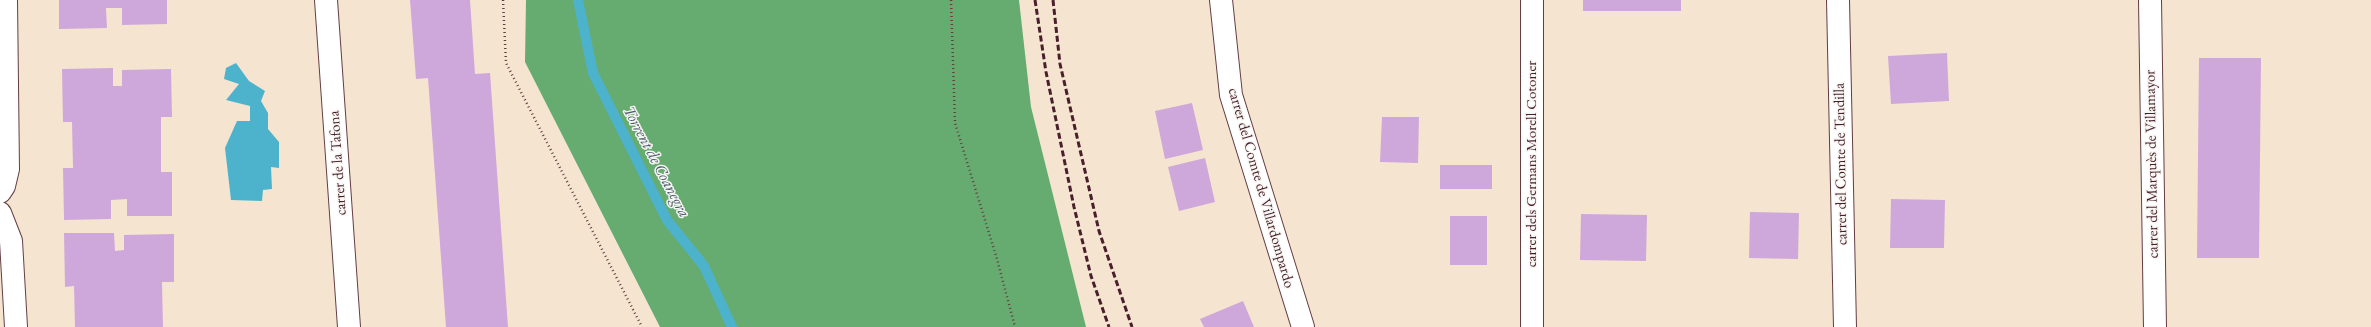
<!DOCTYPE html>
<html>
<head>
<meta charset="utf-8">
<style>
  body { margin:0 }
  canvas { display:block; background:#f4e4d0 }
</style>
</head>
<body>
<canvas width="2371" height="327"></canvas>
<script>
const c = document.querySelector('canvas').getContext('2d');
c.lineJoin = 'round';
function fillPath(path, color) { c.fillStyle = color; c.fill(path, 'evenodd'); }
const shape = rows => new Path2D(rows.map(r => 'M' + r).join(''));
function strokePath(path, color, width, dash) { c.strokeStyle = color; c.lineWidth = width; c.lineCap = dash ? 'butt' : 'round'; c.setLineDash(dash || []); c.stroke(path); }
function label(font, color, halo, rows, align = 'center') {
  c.font = font + ' "EB Garamond",serif'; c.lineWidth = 3; c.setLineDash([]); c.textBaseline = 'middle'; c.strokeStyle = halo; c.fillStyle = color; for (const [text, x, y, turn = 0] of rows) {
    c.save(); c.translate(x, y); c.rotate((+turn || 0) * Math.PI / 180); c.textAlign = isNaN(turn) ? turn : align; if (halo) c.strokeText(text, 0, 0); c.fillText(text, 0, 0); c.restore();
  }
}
const forest = shape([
  [526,0,1019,0,1031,107,1086,327,660,327,525,62]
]);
const water = shape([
  [236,63,249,81,265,91,261,101,268,113,268,129,279,142,279,168,271,167,272,189,263,190,262,201,231,200,225,148,237,121,250,121,250,106,226,100,239,84,224,79,226,68]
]);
const stream = shape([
  [578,0,593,73,667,220,704,266,732,327]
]);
const building = shape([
  [59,0,167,0,167,24,122,25,122,8,106,8,107,28,59,29],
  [410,0,470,0,475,74,490,73,508,327,446,327,428,78,416,79],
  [1583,0,1681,0,1681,11,1583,11],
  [1947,53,1949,101,1891,104,1888,56],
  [2199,58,2261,58,2259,258,2197,258],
  [113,68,113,86,122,86,122,70,171,69,172,117,161,117,161,172,172,172,172,216,127,216,127,199,111,200,111,219,64,220,63,168,73,168,72,122,63,122,62,69],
  [1192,103,1203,150,1165,159,1155,111],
  [1382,117,1419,117,1418,163,1380,162],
  [1205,158,1215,202,1179,211,1168,167],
  [1440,165,1492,165,1492,189,1440,189],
  [1891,199,1945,200,1944,248,1890,248],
  [1750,212,1799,213,1798,259,1749,258],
  [1581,214,1647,215,1646,261,1580,260],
  [1450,216,1487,216,1487,265,1450,265],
  [64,233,114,233,115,251,124,250,124,235,174,234,174,282,162,282,163,327,75,327,74,286,65,287],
  [1243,301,1254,327,1204,327,1200,319]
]);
const path = shape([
  [503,0,506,63,642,327],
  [951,0,955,123,997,259,1015,327]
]);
const street = shape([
  [326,0,349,327],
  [1221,0,1231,95,1303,327],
  [1532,0,1532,327],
  [1838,0,1845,327],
  [2150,0,2155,327],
  [0,192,4,186,8,169,6,0],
  [0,213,11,241,16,327]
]);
const rail = shape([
  [1035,0,1046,72,1074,207,1091,276,1109,327],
  [1053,0,1060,64,1099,231,1132,327]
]);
const streetNames = [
  ["carrer de la Tafona",338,163,-94],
  ["carrer dels Germans Morell Cotoner",1532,164,-90],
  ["carrer del Comte de Tendilla",1841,164,-91],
  ["carrer del Marquès de Villamayor",2152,164,-91],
  ["carrer del Comte de Villardompardo",1261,188,74]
];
const waterNames = [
  ["Torrent de Coanegra",656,162,62]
];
fillPath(forest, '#66ab70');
fillPath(water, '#4db3cc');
strokePath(stream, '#4db3cc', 10);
fillPath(building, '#cfa8db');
strokePath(street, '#643d44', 24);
strokePath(path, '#643d44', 2.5, [1, 3]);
strokePath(street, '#fff', 22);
strokePath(rail, '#4a1f2b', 3, [6, 3]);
label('15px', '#4a1f2b', '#f6f6f2', streetNames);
label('italic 16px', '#4b5a6b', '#f6f6f2', waterNames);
</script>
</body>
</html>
